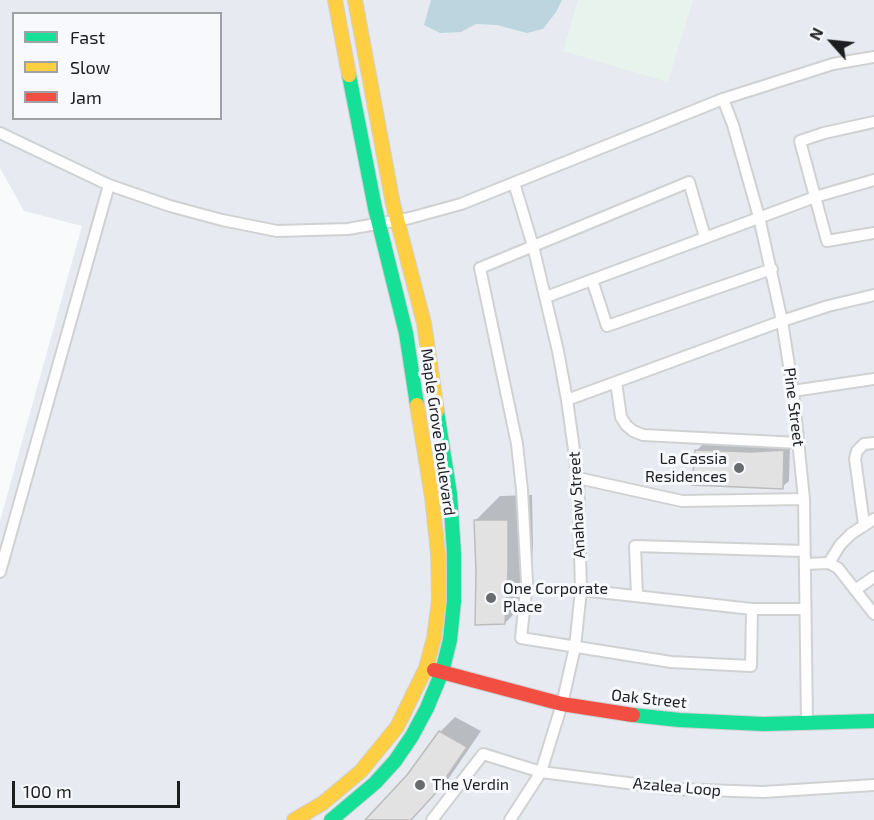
<!DOCTYPE html>
<html>
<head>
<meta charset="utf-8">
<style>
  body { margin:0 }
  #map { position:relative; width:874px; height:820px; overflow:hidden; background:#f8fafc; font-family:"Exo 2",sans-serif }
  canvas { display:block }
  .legend { position:absolute; left:12px; top:12px; width:210px; height:108px; box-sizing:border-box; background:#f7f9fd; border:2px solid #a0a1a4; margin:0; padding:8px 10px; list-style:none; font-size:18px; color:#1d1e1f }
  .legend li { display:flex; align-items:center; gap:12px; height:30px }
  .legend b { width:30px; border:2px solid #a0a1a4 }
  .north { position:absolute; left:802px; top:12px; width:60px; height:60px; -webkit-text-stroke:4px #f7f9fd; paint-order:stroke; rotate:297deg; font-size:16px; font-weight:700; line-height:24px; text-align:center; color:#1d1e1f }
  .north::after { content:''; display:block; margin:auto; width:21px; height:27px; background:#1d1e1f; clip-path:polygon(50% 0,100% 100%,50% 72%,0 100%) }
  .scale { position:absolute; left:12px; top:781px; width:168px; height:27px; box-sizing:border-box; border:3px solid #1d1e1f; border-top:0; padding-left:8px; font-size:18px; line-height:21px; white-space:nowrap; color:#1d1e1f; -webkit-text-stroke:4px #f7f9fd; paint-order:stroke }
</style>
</head>
<body>
<div id="map">
<canvas width="874" height="820"></canvas>
<ul class="legend">
<li><b style="height:8px;background:#16e098"></b>Fast</li>
<li><b style="height:8px;background:#ffcf43"></b>Slow</li>
<li><b style="height:8px;background:#f24e42"></b>Jam</li>
</ul>
<div class="north">N</div>
<div class="scale">100 m</div>
</div>
<script>
const c = document.querySelector('canvas').getContext('2d');
c.lineJoin = 'round';
function fillPath(path, color) { c.fillStyle = color; c.fill(path, 'evenodd'); }
const shape = rows => new Path2D(rows.map(r => 'M' + r).join(''));
function strokePath(path, color, width, dash) { c.strokeStyle = color; c.lineWidth = width; c.lineCap = dash ? 'butt' : 'round'; c.setLineDash(dash || []); c.stroke(path); }
function label(font, color, halo, rows, align = 'center') {
  c.font = font + ' "Exo 2",sans-serif'; c.lineWidth = 6; c.setLineDash([]); c.textBaseline = 'middle'; c.strokeStyle = halo; c.fillStyle = color; for (const [text, x, y, turn = 0] of rows) {
    c.save(); c.translate(x, y); c.rotate((+turn || 0) * Math.PI / 180); c.textAlign = isNaN(turn) ? turn : align; if (halo) c.strokeText(text, 0, 0); c.fillText(text, 0, 0); c.restore();
  }
}
const built = shape([
  [0,0,874,0,874,820,0,820,0,521,82,226,24,211,0,168],
  [14,14,220,14,220,118,14,118]
]);
const green = shape([
  [578,0,693,0,668,82,563,51]
]);
const water = shape([
  [431,0,562,0,556,12,543,29,527,33,497,25,476,24,461,32,440,33,424,25]
]);
const shadow = shape([
  [704,443,760,445,790,444,789,481,782,487,697,450],
  [532,495,533,545,530,598,505,623,478,572,475,521,500,496],
  [455,717,481,731,449,778,409,820,373,820,408,776,440,732]
]);
const building = shape([
  [695,450,752,452,784,450,783,489,692,485,695,450],
  [474,520,508,520,508,571,505,624,475,625,476,572,474,520],
  [439,731,467,747,434,795,411,820,365,820,407,775,439,731]
]);
const street = shape([
  [723,99,733,125,759,217,782,321,793,391,804,499,807,724],
  [874,122,824,133,800,141,827,241,874,233],
  [0,133,109,185,170,206,222,220,277,231,348,229,410,218,461,204,723,99,833,64,874,57],
  [705,237,689,182,480,268,517,444,522,490,527,582,521,638,671,662,751,666,752,609],
  [592,280,607,326,772,269],
  [546,297,815,197,874,180],
  [616,382,621,417,626,425,633,431,643,435,799,443],
  [793,391,874,379],
  [567,400,782,321,828,306,874,295],
  [578,478,682,501,804,499],
  [864,524,855,459,857,451,864,444,874,443],
  [829,563,840,545,851,534,874,519],
  [805,564,829,563,838,568,874,614],
  [0,572,109,185],
  [581,590,752,609,804,609],
  [855,590,874,577],
  [637,596,635,546,804,551],
  [432,820,483,754,541,772,675,789,763,792,874,785],
  [510,820,541,772,562,704,575,647,581,590,578,478,567,400,558,351,533,246,514,183]
]);
const fast = shape([
  [349,75,375,208,406,333,417,405],
  [633,715,679,720,763,724,874,721],
  [331,820,375,783,395,761,412,736,427,708,442,672,450,640,454,601,454,553,450,494,437,411]
]);
const slow = shape([
  [335,0,349,75],
  [355,0,393,204,424,323,437,411],
  [294,820,323,803,361,771,397,727,426,668,434,638,439,600,438,554,432,497,417,405]
]);
const jam = shape([
  [434,670,562,704,633,715]
]);
const markers = [
  [739,468,6,"#6a6b6c"],
  [491,598,6,"#6a6b6c"],
  [420,785,6,"#6a6b6c"]
];
const streetNames = [
  ["Pine Street",794,407,83],
  ["Maple Grove Boulevard",438,432,82],
  ["Anahaw Street",577,505,-93],
  ["Oak Street",649,699,6],
  ["Azalea Loop",677,787,5]
];
const poiNames = [
  ["La Cassia",727,459,"right"],
  ["Residences",727,477,"right"],
  ["One Corporate",503,589],
  ["Place",503,607],
  ["The Verdin",432,785]
];
fillPath(built, '#e7eaf1');
fillPath(green, '#e7f3ec');
fillPath(water, '#bcd5de');
fillPath(shadow, '#0003');
fillPath(building, '#e2e2e3');
strokePath(building, '#bcbcbd', 1.5);
strokePath(street, '#d0d1d2', 14);
strokePath(fast, '#d0d1d2', 16);
strokePath(slow, '#d0d1d2', 16);
strokePath(jam, '#d0d1d2', 16);
strokePath(street, '#fefeff', 10);
strokePath(fast, '#16e098', 14);
strokePath(slow, '#ffcf43', 14);
strokePath(jam, '#f24e42', 14);
for (const [x, y, r, color] of markers) { const dot = new Path2D(); dot.arc(x, y, r, 0, 2 * Math.PI); c.fillStyle = color; c.fill(dot); strokePath(dot, '#f7f9fd', 2); }
label('16px', '#1d1e1f', '#f7f9fd', streetNames);
label('16px', '#1d1e1f', '#f7f9fd', poiNames, 'left');
</script>
</body>
</html>
